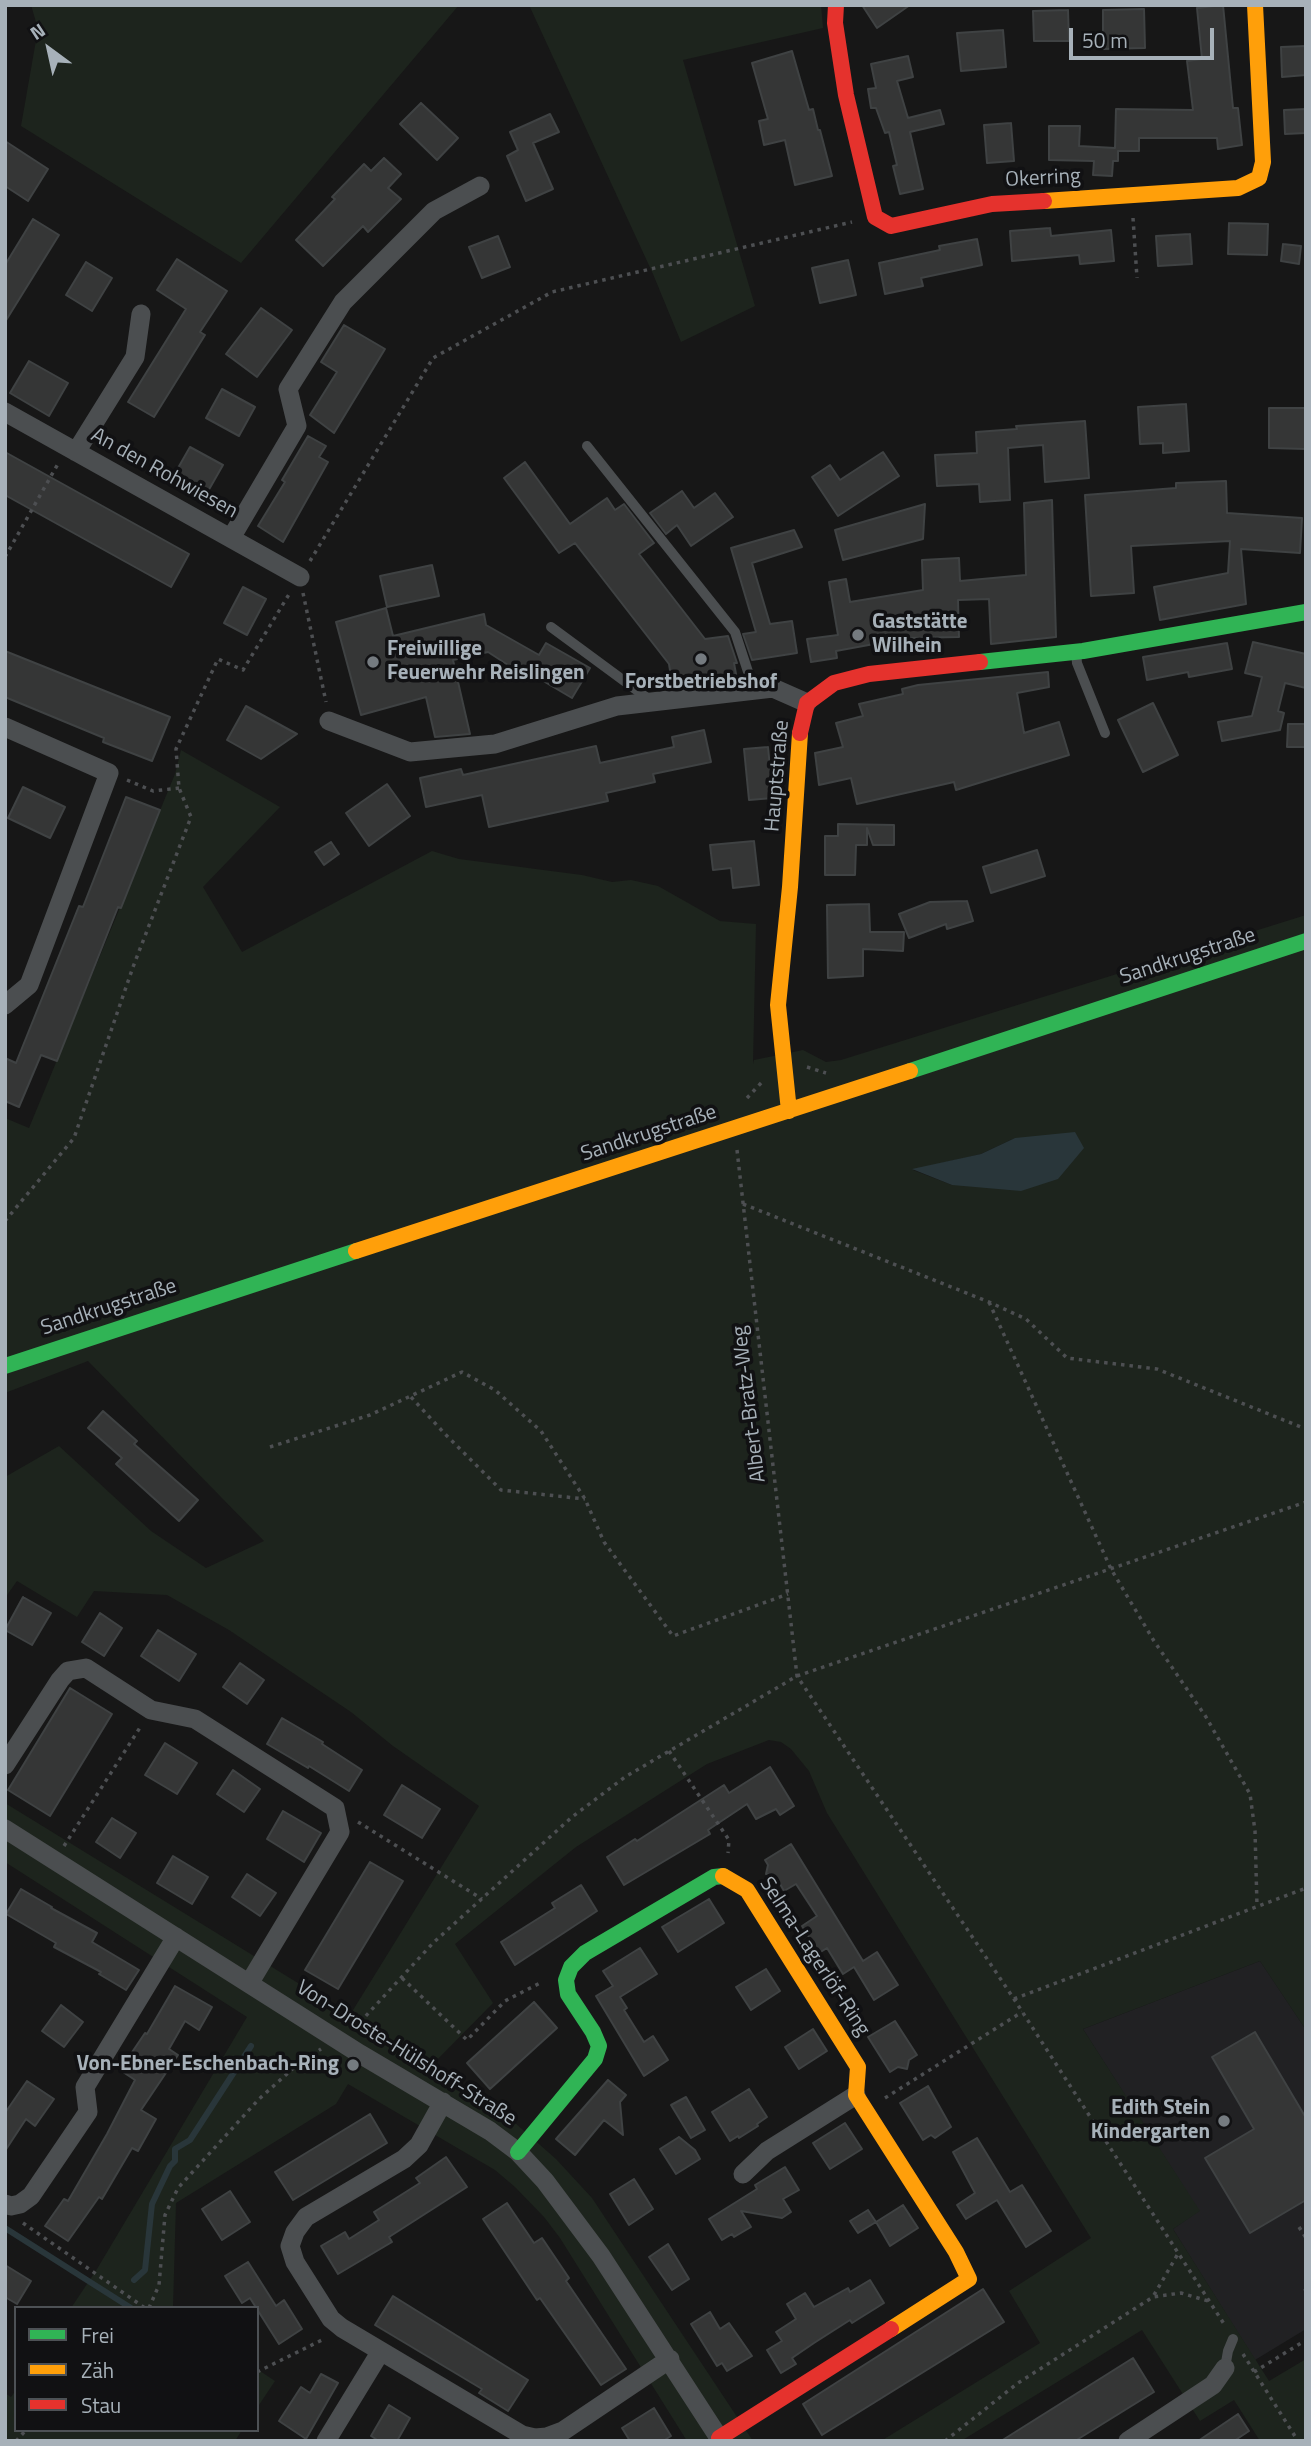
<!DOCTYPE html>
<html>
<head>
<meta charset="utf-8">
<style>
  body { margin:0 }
  #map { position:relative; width:1311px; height:2446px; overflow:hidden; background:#171717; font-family:"Titillium Web",sans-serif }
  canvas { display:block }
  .frame { position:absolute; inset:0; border:7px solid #a7b1b9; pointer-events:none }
  .legend { position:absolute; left:14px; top:2306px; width:245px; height:126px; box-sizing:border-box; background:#111113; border:2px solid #4d5155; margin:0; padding:9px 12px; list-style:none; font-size:21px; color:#a7b1b9 }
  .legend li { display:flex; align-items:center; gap:14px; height:35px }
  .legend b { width:35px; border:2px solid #4d5155 }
  .north { position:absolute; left:14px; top:14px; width:70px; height:70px; -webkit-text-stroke:5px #111113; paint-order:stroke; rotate:327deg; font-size:19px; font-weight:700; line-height:28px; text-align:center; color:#a7b1b9 }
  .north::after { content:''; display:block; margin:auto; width:24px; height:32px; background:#a7b1b9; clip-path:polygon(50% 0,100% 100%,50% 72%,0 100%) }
  .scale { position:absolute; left:1069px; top:28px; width:145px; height:32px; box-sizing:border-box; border:4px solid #a7b1b9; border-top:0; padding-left:9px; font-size:21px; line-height:24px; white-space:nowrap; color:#a7b1b9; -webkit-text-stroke:5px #111113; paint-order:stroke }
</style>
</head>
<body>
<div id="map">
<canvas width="1311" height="2446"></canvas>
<div class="frame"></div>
<ul class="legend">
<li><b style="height:9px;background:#30b455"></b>Frei</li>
<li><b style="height:9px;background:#ff9f0a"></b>Zäh</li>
<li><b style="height:9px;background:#e5322d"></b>Stau</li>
</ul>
<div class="north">N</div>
<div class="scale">50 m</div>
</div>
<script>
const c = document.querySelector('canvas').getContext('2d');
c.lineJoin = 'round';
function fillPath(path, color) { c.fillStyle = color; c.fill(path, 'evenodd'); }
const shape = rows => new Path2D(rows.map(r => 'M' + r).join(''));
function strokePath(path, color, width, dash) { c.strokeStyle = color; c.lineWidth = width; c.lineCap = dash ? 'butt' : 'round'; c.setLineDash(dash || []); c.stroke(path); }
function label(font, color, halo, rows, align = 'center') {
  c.font = font + ' "Titillium Web",sans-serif'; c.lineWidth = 7; c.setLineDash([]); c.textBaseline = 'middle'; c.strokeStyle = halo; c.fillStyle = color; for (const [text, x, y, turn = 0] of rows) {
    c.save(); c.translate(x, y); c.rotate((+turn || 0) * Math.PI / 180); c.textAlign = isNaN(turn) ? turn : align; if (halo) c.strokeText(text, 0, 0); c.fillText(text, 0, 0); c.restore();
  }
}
const built = shape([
  [1260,1961,1306,2030,1306,2329,1255,2360,1173,2229,1199,2211,1083,2029]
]);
const green = shape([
  [31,5,459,5,241,263,21,126,38,29],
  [529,5,821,5,823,28,683,60,755,306,681,342,653,274],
  [181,750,280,807,203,887,242,952,432,851,459,859,582,875,612,882,631,880,658,886,720,921,756,924,753,1064,754,1060,803,1050,826,1062,841,1060,1306,915,1306,2030,1260,1961,1083,2029,1200,2211,1173,2229,1269,2381,1306,2359,1306,2441,1260,2441,1234,2400,1200,2421,1142,2330,961,2441,881,2441,1040,2343,1009,2291,1091,2238,827,1813,809,1771,791,1749,781,1742,769,1740,707,1764,576,1847,455,1944,493,2003,431,2066,514,2122,556,2159,592,2198,753,2441,687,2441,560,2238,544,2217,515,2187,495,2170,348,2084,336,2104,176,2203,173,2308,71,2308,97,2269,247,2017,5,1862,5,1803,350,2015,479,1806,393,1746,351,1712,229,1630,167,1595,94,1591,77,1617,17,1581,5,1598,5,1477,59,1446,151,1531,206,1568,264,1541,88,1361,5,1393,5,1118,29,1128,175,774],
  [1015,1138,952,1185,913,1170,981,1154],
  [257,2369,275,2381,257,2408],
  [16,2390,16,2430,242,2430,235,2441,5,2441,5,2393,11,2397]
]);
const water = shape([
  [1075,1132,1084,1148,1058,1179,1021,1191,952,1185,912,1169,981,1154,1015,1138]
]);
const stream = shape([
  [5,2228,131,2308],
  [134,2280,145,2270,152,2204,170,2166,175,2161,175,2149,190,2140,251,2046]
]);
const building = shape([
  [862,5,910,5,877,28,862,5],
  [1223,5,1233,108,1238,108,1242,145,1218,149,1217,138,1139,138,1139,151,1118,151,1118,161,1113,161,1112,176,1093,175,1094,161,1049,160,1049,126,1080,126,1079,146,1115,148,1116,109,1193,110,1187,61,1202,59,1197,8,1223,5],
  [1144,9,1145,48,1103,49,1103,10,1144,9],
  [1068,10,1069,41,1034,41,1033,11,1068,10],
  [1003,30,1006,67,961,71,957,33,1003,30],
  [1306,46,1306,75,1282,77,1281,47,1306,46],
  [792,51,809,110,813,109,818,130,820,130,832,176,795,185,785,140,764,145,759,121,768,119,752,63,792,51],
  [908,56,913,77,897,81,908,118,940,110,944,124,910,132,923,189,900,194,893,166,897,165,889,132,885,133,876,108,871,108,868,89,876,88,871,64,908,56],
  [421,103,458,138,437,160,400,124,421,103],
  [1306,109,1306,133,1285,134,1284,110,1306,109],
  [550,114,559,132,533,143,553,189,526,201,507,156,518,150,510,132,550,114],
  [1011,123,1014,161,987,163,984,125,1011,123],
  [5,141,48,169,28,201,5,186,5,141],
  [384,158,401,174,388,188,401,199,368,232,363,226,323,266,296,240,335,199,332,197,364,164,371,171,384,158],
  [33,219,59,235,5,322,5,265,33,219],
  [1229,223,1268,224,1267,255,1228,254,1229,223],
  [1050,228,1051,236,1111,230,1114,261,1080,264,1079,255,1012,261,1010,231,1050,228],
  [1190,234,1192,264,1158,266,1156,236,1190,234],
  [498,236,510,267,482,278,469,247,498,236],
  [977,239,982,265,921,278,923,286,885,294,879,263,940,250,939,246,977,239],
  [1283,244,1301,246,1299,264,1281,261,1283,244],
  [177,259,227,291,200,332,205,335,154,417,128,402,186,309,157,290,177,259],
  [848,260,856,295,820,303,812,268,848,260],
  [86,262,112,278,92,311,66,295,86,262],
  [261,308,292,330,257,377,226,354,261,308],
  [344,325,385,349,334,433,310,415,337,372,321,362,344,325],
  [29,361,68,383,49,416,10,393,29,361],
  [222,389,255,407,239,436,206,418,222,389],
  [1186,404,1189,451,1163,453,1163,443,1140,444,1138,407,1186,404],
  [1269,408,1306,408,1306,449,1269,448,1269,408],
  [1085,421,1089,478,1045,482,1043,445,1008,448,1010,500,980,502,979,484,937,486,935,455,977,453,976,432,1017,429,1016,426,1085,421],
  [308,436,326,446,319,457,328,462,283,542,258,526,285,482,282,480,308,436],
  [190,447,223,465,207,493,174,475,190,447],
  [5,452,189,554,171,587,5,495,5,452],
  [883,452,899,476,838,516,812,477,830,465,840,480,883,452],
  [525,462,570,524,607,498,615,510,624,504,654,543,639,554,705,639,728,636,737,663,734,663,736,674,672,683,669,664,575,543,559,553,504,478,525,462],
  [1226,481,1227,513,1302,518,1300,553,1241,549,1246,604,1160,620,1154,587,1228,573,1230,541,1131,546,1134,593,1091,596,1085,495,1176,488,1176,483,1226,481],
  [682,491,694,508,715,493,733,517,691,546,677,525,666,534,650,513,682,491],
  [1052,500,1056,637,991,644,989,599,958,600,959,637,907,638,836,651,837,658,811,662,807,639,838,635,829,582,846,579,850,602,923,590,922,560,959,558,960,581,1026,575,1024,503,1052,500],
  [925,504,923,539,843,560,835,530,925,504],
  [794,530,802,547,752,563,770,624,792,621,797,653,752,660,743,634,756,632,731,548,794,530],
  [432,565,439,596,387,607,380,576,432,565],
  [243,587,266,599,247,635,224,623,243,587],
  [386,608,393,636,484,614,486,625,539,655,546,643,590,668,572,698,528,672,525,676,488,652,453,660,470,734,435,737,426,697,361,715,336,622,386,608],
  [1253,642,1306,654,1306,688,1285,683,1278,711,1284,713,1280,730,1222,741,1218,722,1252,716,1262,677,1245,673,1253,642],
  [1227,643,1232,669,1189,677,1188,672,1147,680,1143,657,1227,643],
  [5,651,170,717,152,761,103,742,104,738,5,697,5,651],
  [1048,672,1049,687,1017,693,1024,733,1059,722,1069,755,956,790,954,782,857,804,851,778,819,785,815,753,843,747,836,723,863,716,859,704,903,694,902,689,918,685,1048,672],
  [1153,703,1178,755,1143,772,1118,720,1153,703],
  [246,706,297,734,261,759,227,740,246,706],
  [1288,724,1306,724,1306,747,1287,747,1288,724],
  [704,730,711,762,653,774,655,782,606,793,608,801,489,827,482,795,426,807,420,778,461,769,463,775,596,746,600,763,674,747,672,737,704,730],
  [768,747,773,798,749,800,744,749,768,747],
  [387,784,410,816,369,846,346,813,387,784],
  [23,787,65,807,50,838,8,818,23,787],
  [126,797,160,810,121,908,118,907,57,1061,41,1055,19,1107,5,1101,5,1058,16,1063,79,906,83,907,126,797],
  [838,824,894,825,894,845,873,845,867,828,867,845,856,845,855,875,825,875,825,836,838,836,838,824],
  [754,841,759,885,733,888,731,868,713,870,710,845,754,841],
  [331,842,339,854,324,865,315,852,331,842],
  [1037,850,1045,876,991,893,983,867,1037,850],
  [967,901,973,921,947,929,946,924,909,938,899,914,930,902,967,901],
  [869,904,870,932,904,932,903,951,863,949,863,976,828,978,827,905,869,904],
  [103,1411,137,1441,134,1444,198,1500,179,1521,116,1464,122,1458,88,1428,103,1411],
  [23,1597,51,1613,32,1645,5,1630,23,1597],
  [100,1613,122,1628,104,1656,82,1642,100,1613],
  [158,1630,196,1654,179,1681,141,1656,158,1630],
  [240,1663,264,1680,247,1704,223,1687,240,1663],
  [70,1688,112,1714,50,1816,8,1790,70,1688],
  [282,1718,323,1742,322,1744,362,1770,349,1791,309,1766,308,1768,267,1744,282,1718],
  [165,1743,197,1763,177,1794,145,1775,165,1743],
  [770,1767,794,1806,780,1815,776,1809,756,1819,747,1804,708,1830,710,1834,624,1885,607,1857,635,1839,637,1841,724,1785,729,1793,770,1767],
  [233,1770,260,1789,244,1812,217,1794,233,1770],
  [402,1785,440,1809,422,1838,384,1815,402,1785],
  [283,1811,321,1833,304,1862,267,1839,283,1811],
  [112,1818,136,1833,120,1858,96,1842,112,1818],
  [791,1844,863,1961,877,1952,898,1985,874,2000,854,1967,843,1974,827,1948,819,1953,802,1926,817,1916,796,1884,784,1891,775,1875,766,1874,768,1865,765,1860,791,1844],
  [173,1856,208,1877,192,1904,157,1883,173,1856],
  [370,1862,403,1881,338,1989,305,1970,370,1862],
  [247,1874,276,1893,260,1916,232,1897,247,1874],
  [581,1885,597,1911,515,1965,501,1942,555,1908,552,1903,581,1885],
  [21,1889,52,1907,51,1908,97,1933,92,1942,139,1970,126,1990,99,1974,101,1972,54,1947,56,1943,6,1914,21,1889],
  [709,1899,724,1923,678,1952,662,1927,709,1899],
  [640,1948,657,1974,620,1997,627,2008,624,2010,644,2042,653,2036,668,2060,644,2076,596,1996,613,1986,603,1971,640,1948],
  [766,1969,780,1991,751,2010,736,1987,766,1969],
  [175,1986,212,2007,199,2030,185,2021,169,2049,178,2055,141,2110,156,2119,138,2151,132,2148,102,2199,99,2197,68,2241,45,2226,64,2199,68,2201,107,2134,135,2080,120,2070,145,2033,147,2034,175,1986],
  [534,2002,557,2028,490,2089,467,2063,534,2002],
  [61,2005,83,2022,64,2047,42,2031,61,2005],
  [895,2021,917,2055,909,2060,907,2069,898,2067,890,2072,868,2037,895,2021],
  [813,2029,827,2051,799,2069,785,2047,813,2029],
  [1255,2032,1306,2118,1306,2200,1250,2233,1205,2158,1254,2129,1212,2057,1255,2032],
  [608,2080,626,2095,620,2102,623,2135,604,2120,575,2155,556,2139,608,2080],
  [27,2081,54,2099,35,2126,26,2119,5,2151,5,2113,27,2081],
  [928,2086,951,2127,935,2138,931,2135,923,2140,900,2103,928,2086],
  [749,2089,767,2117,757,2124,758,2126,739,2138,738,2136,730,2141,712,2112,749,2089],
  [686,2097,705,2130,691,2138,671,2105,686,2097],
  [370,2114,387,2143,293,2200,275,2172,370,2114],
  [845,2123,862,2149,830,2169,813,2143,845,2123],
  [679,2137,695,2150,700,2159,676,2174,660,2149,679,2137],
  [977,2138,1010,2192,1022,2185,1051,2231,1026,2247,997,2200,966,2219,957,2205,975,2193,953,2152,977,2138],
  [446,2157,467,2187,389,2237,392,2242,338,2274,321,2246,345,2232,349,2239,379,2220,374,2212,420,2183,416,2178,446,2157],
  [785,2167,799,2190,783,2199,791,2212,782,2218,741,2211,751,2227,734,2237,732,2234,722,2240,709,2219,757,2189,755,2185,785,2167],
  [634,2179,653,2209,629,2225,610,2194,634,2179],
  [230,2191,250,2222,222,2240,202,2209,230,2191],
  [507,2203,534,2243,542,2238,569,2278,566,2281,626,2369,601,2385,540,2298,537,2300,483,2219,507,2203],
  [903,2205,918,2228,890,2246,876,2222,903,2205],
  [868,2210,876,2222,858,2233,850,2221,868,2210],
  [668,2244,689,2279,672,2290,649,2257,668,2244],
  [248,2262,276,2306,284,2300,302,2329,279,2344,250,2298,242,2303,225,2276,248,2262],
  [5,2265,31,2281,17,2304,5,2297,5,2265],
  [870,2280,884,2303,852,2323,850,2320,814,2343,792,2358,796,2364,781,2373,767,2350,782,2341,776,2332,796,2319,787,2304,805,2293,814,2307,848,2288,850,2292,870,2280],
  [983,2289,1004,2322,822,2435,803,2404,983,2289],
  [393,2296,528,2380,508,2411,479,2393,482,2389,375,2325,393,2296],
  [710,2312,720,2329,729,2323,752,2356,727,2371,722,2363,717,2366,691,2324,710,2312],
  [1133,2358,1154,2392,1075,2441,1001,2441,1133,2358],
  [321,2374,338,2383,306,2439,279,2421,301,2387,310,2393,321,2374],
  [389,2405,410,2418,397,2441,379,2441,371,2436,389,2405],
  [654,2408,671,2436,663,2441,630,2441,622,2428,654,2408],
  [1238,2414,1249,2431,1234,2441,1198,2441,1238,2414]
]);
const path = shape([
  [1133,218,1137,278],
  [5,557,59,462],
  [310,561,433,358,552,292,852,222],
  [303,593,326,702],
  [127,780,153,791,179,788],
  [807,1067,826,1073],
  [747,1098,763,1081],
  [737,1150,797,1676,1014,1999,1226,2327],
  [743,1204,989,1302,1026,1319,1067,1358,1157,1369,1306,1429],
  [5,1221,74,1138,133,967,191,817,179,788,176,749,218,659,243,670,291,591],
  [989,1302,1111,1569,1154,1641,1206,1717,1250,1794,1255,1831,1257,1906],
  [411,1397,445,1434,501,1490,585,1499],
  [270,1447,370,1415,462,1372,495,1390,541,1431,585,1499,604,1542,673,1636,788,1594],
  [669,1751,729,1840,728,1853],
  [358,1822,482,1899],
  [64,1846,141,1726],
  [402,1978,467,2040,505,2001,542,1982],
  [1014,1999,1306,1888],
  [353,2027,363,2019,433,1943,572,1817,625,1777,797,1676,1306,1502],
  [885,2098,1022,2012],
  [23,2223,145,2308],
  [1299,2227,1306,2238],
  [1304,2291,1306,2290],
  [1154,2295,1179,2252],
  [149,2308,159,2285,165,2215,178,2188,259,2099,298,2064,321,2049],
  [1243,2354,1298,2441],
  [257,2372,324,2339],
  [1254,2372,1306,2340],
  [16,2441,26,2430],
  [945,2441,1018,2383,1153,2297,1181,2293,1208,2301]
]);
const lane = shape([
  [587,446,735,632,754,690],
  [551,627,650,700],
  [1076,652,1077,663,1105,733],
  [1225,2368,1228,2351,1233,2339]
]);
const street = shape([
  [5,412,300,577],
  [76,452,135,357,141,314],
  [231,538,297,426,288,389,343,302,434,211,480,186],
  [329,721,410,752,495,744,617,706,773,688,807,703],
  [5,727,109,773,29,985,5,1005],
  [5,1765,60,1680,68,1671,86,1668,151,1710,195,1719,335,1808,340,1832,250,1982],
  [5,1829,360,2054,490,2131,518,2152,545,2181,601,2256,721,2441],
  [443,2102,419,2145,404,2159,306,2217,295,2232,290,2246,295,2262,331,2319,342,2328,522,2435,535,2438,547,2437,563,2431,670,2359],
  [743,2174,767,2151,856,2095],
  [5,2204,11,2206,20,2204,31,2196,88,2112,85,2087,176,1937],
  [326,2441,381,2351],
  [1128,2441,1213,2385,1225,2368]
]);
const fast = shape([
  [980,662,1083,651,1306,612],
  [910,1071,1306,941],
  [5,1366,356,1251],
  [518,2152,595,2059,599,2046,593,2032,568,1994,566,1980,571,1967,585,1953,714,1877,723,1876]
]);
const slow = shape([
  [1044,201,1238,188,1259,178,1263,162,1255,5],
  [789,1111,778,1005,790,887,800,733],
  [356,1251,910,1071],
  [723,1876,747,1890,858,2067,856,2095,956,2252,969,2279,891,2329]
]);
const jam = shape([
  [836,5,835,23,846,95,875,217,891,226,992,204,1044,201],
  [800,733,807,703,834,683,869,674,980,662],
  [719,2438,891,2329]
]);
const markers = [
  [858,635,7,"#757b80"],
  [701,659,7,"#757b80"],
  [373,662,7,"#757b80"],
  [353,2065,7,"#757b80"],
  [1224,2121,7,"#757b80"]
];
const streetNames = [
  ["Okerring",1043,179,-3],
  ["An den Rohwiesen",164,474,29],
  ["Hauptstraße",778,776,-85],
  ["Sandkrugstraße",1188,957,-18],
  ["Sandkrugstraße",649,1134,-18],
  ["Sandkrugstraße",109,1308,-18],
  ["Albert-Bratz-Weg",750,1404,-97],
  ["Selma-Lagerlöf-Ring",814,1957,57],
  ["Von-Droste-Hülshoff-Straße",406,2054,32]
];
const poiNames = [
  ["Gaststätte",872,623],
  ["Wilhein",872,647],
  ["Freiwillige",387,650],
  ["Feuerwehr Reislingen",387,674],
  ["Forstbetriebshof",701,683,"center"],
  ["Von-Ebner-Eschenbach-Ring",339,2065,"right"],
  ["Edith Stein",1210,2109,"right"],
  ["Kindergarten",1210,2133,"right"]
];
fillPath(built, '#212123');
fillPath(green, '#1d241d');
fillPath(water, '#29363a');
strokePath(stream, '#29363a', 6);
fillPath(building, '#353636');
strokePath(building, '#3f4243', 2);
strokePath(path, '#4d4f52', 3.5, [3.5, 5]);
strokePath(lane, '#4b4e50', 10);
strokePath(street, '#4b4e50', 19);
strokePath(fast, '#30b455', 16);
strokePath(slow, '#ff9f0a', 16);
strokePath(jam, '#e5322d', 16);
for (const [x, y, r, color] of markers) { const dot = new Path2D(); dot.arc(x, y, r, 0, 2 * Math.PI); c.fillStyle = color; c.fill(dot); strokePath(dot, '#111113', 2.5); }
label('21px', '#a7b1b9', '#111113', streetNames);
label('bold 21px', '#a7b1b9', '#111113', poiNames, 'left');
</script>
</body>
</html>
